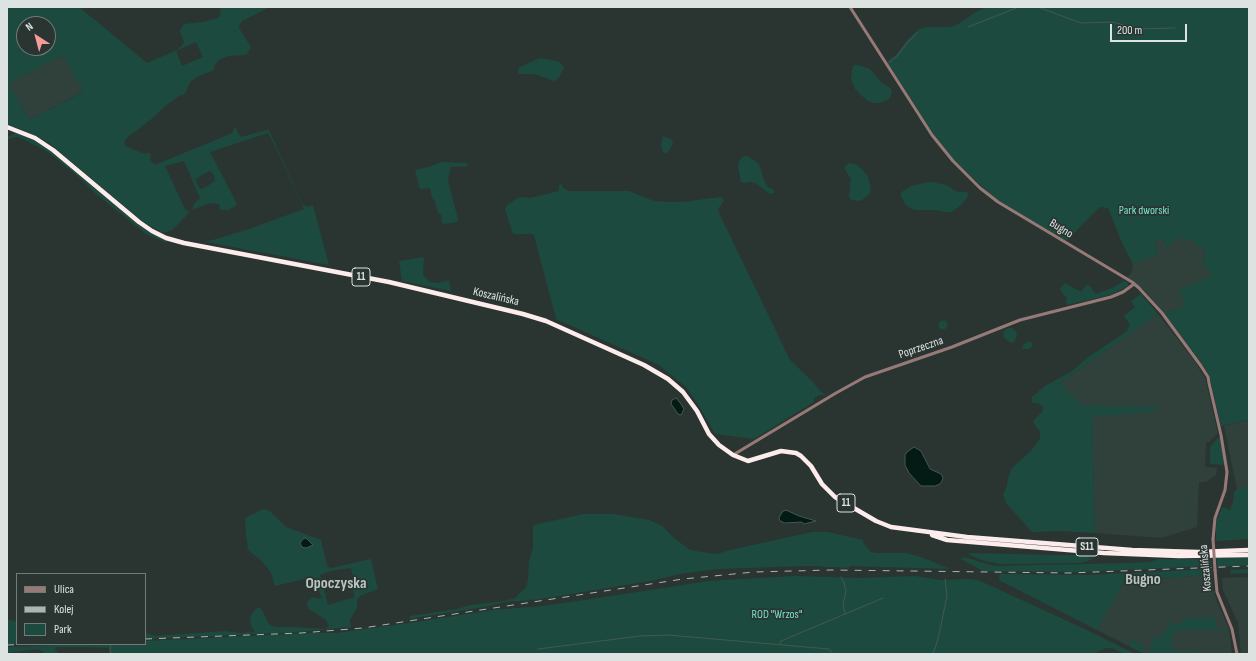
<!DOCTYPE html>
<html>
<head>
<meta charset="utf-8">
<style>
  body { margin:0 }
  #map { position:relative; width:1256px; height:661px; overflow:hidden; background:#2a3532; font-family:"Sofia Sans Condensed",sans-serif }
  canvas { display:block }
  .frame { position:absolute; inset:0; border:8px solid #dce3e1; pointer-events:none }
  .legend { position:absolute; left:16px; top:573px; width:130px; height:72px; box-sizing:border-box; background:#2a3532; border:1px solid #717b78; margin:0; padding:5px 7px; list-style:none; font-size:12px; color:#dce3e1 }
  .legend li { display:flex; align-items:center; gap:8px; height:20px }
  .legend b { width:20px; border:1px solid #717b78 }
  .north { position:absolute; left:16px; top:16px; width:40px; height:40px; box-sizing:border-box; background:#2a3532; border:1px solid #717b78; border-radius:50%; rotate:324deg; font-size:11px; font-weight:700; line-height:16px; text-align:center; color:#dce3e1 }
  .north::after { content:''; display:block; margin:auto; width:14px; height:18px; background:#f59b98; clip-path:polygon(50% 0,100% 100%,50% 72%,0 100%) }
  .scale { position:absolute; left:1110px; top:24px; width:77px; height:18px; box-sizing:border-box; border:2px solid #dce3e1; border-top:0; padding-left:5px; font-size:12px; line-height:14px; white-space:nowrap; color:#dce3e1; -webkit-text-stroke:3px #2a3532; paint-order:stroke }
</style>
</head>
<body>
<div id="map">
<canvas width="1256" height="661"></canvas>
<div class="frame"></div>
<ul class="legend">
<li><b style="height:5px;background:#977a78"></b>Ulica</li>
<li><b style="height:5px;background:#adb5b3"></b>Kolej</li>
<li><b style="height:11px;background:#1d4a3e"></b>Park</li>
</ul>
<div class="north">N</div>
<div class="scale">200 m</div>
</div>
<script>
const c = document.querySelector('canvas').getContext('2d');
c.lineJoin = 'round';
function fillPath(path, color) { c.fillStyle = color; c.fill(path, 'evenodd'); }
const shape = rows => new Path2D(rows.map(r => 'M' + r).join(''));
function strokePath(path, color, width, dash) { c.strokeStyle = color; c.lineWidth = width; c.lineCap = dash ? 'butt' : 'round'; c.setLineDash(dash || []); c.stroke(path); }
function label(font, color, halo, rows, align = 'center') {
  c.font = font + ' "Sofia Sans Condensed",sans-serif'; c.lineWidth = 3.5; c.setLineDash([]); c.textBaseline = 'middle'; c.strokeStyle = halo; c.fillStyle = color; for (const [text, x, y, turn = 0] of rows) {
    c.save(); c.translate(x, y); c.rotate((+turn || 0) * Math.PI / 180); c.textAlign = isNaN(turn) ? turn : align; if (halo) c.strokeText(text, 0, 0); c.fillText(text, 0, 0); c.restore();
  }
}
const built = shape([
  [63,55,84,91,29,120,9,83],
  [1180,237,1191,239,1195,244,1203,248,1206,255,1202,261,1213,276,1180,290,1185,305,1165,314,1144,290,1127,278,1132,272,1133,264,1158,254,1154,242,1163,239,1167,248,1176,239],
  [1158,314,1195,362,1205,378,1218,433,1209,442,1206,442,1205,467,1217,468,1216,475,1206,482,1199,482,1197,527,1161,538,1095,533,1092,417,1060,383],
  [1249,420,1249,487,1237,489,1224,426],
  [1212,575,1213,589,1216,599,1229,629,1232,654,1145,654,1097,630,1127,577,1137,580],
  [1249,577,1249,654,1241,654,1238,623,1223,590,1222,578]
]);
const green = shape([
  [7,7,79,7,147,63,175,51,182,46,184,42,180,32,180,30,184,24,203,22,218,18,221,14,220,7,270,7,242,21,239,26,239,28,251,47,247,54,244,55,228,56,219,60,215,64,214,70,199,76,190,82,185,94,179,96,165,106,154,117,128,137,125,140,124,144,128,147,144,154,149,153,151,154,150,160,154,164,157,164,223,137,232,133,235,127,240,136,241,137,267,130,269,130,302,204,307,207,313,205,329,265,206,242,249,229,304,209,274,144,268,133,210,152,237,204,234,207,228,210,222,210,220,209,219,204,214,203,207,204,192,210,194,204,200,198,184,161,165,166,184,207,185,210,189,211,188,214,172,230,163,233,142,221,49,143,30,133,7,124],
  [24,24,48,24,48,48,24,48],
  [196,42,203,57,182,66,176,51],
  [63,55,83,92,29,120,9,83],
  [210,171,214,175,215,181,204,188,200,189,195,179],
  [986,7,1249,7,1249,420,1221,426,1211,383,1207,371,1165,314,1185,305,1179,290,1212,276,1202,261,1206,255,1203,248,1195,244,1191,239,1184,241,1180,237,1176,239,1167,248,1163,239,1154,242,1158,254,1133,264,1123,245,1108,208,1100,207,1066,241,999,201,990,194,954,160,934,135,887,61,896,55,908,39,919,29,927,27,950,27,958,24,976,12],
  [540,58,557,61,562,64,564,68,558,79,554,81,535,74,520,74,518,73,518,71,520,67],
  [854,65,858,65,868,68,872,71,881,82,890,88,892,93,889,99,880,103,874,103,868,101,862,96,855,89,851,80,852,70],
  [16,133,34,140,52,152,138,224,151,233,165,240,167,243,146,234,96,194,80,178,48,152,19,137,15,137,7,140,7,137],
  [663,136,671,139,673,143,670,149,666,153,663,153,661,145],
  [743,156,748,156,759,164,764,180,768,187,774,190,774,193,770,194,755,183,751,182,744,183,741,182,738,167,739,161],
  [442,162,467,163,468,166,450,167,450,171,448,181,458,219,457,222,444,224,442,223,441,214,438,213,435,201,432,198,430,188,420,189,415,170,429,167],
  [848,163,855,164,862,169,868,177,871,188,870,193,865,198,862,200,858,201,853,200,850,199,849,196,851,179,844,168],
  [932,182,946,185,958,192,967,192,968,194,967,198,961,205,952,212,946,212,935,210,916,210,910,208,905,204,900,194,903,191,912,186,924,183],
  [561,183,563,188,569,191,629,191,654,201,666,202,682,202,720,197,723,198,724,201,718,209,719,213,790,360,812,381,822,393,825,394,829,393,824,395,819,395,814,398,814,402,754,439,715,434,699,406,686,387,659,365,556,319,535,239,534,235,531,234,513,234,505,209,507,205,519,197,530,198,559,191,559,185],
  [424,257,423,274,429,282,439,283,449,280,451,291,402,281,399,261],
  [1124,281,1128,283,1128,286,1110,295,1067,305,1066,302,1067,298,1063,294,1060,289,1065,283,1081,292,1087,285,1091,287,1092,290,1096,294,1114,287],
  [1141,294,1158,314,1060,383,1083,407,1086,405,1158,407,1158,411,1092,417,1095,533,1060,531,1032,532,1006,503,1003,495,1007,486,1008,478,1012,468,1030,452,1035,446,1040,438,1040,432,1035,425,1033,421,1043,411,1043,407,1037,403,1033,403,1032,401,1032,397,1045,386,1072,371,1087,358,1126,332,1130,325,1124,316,1135,307,1131,301],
  '938.5 325a4.5 4.5 0 1 1 9 0a4.5 4.5 0 1 1-9 0Z',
  [1009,328,1012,328,1017,333,1015,341,1012,343,1008,341,1004,338,1003,333,1006,329],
  [1030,341,1033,343,1032,347,1029,349,1024,349,1022,348,1024,344],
  [1218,438,1220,438,1225,462,1222,465,1211,464,1210,463,1210,447],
  [1249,487,1249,539,1216,541,1216,524,1222,507,1230,510,1233,502,1234,492,1237,489],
  [263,509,267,510,271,512,286,527,321,540,327,565,328,567,331,568,371,559,378,589,360,596,357,599,357,608,350,620,351,627,298,632,145,639,145,633,156,636,225,631,240,633,255,632,251,626,250,619,252,613,258,607,260,608,262,610,269,624,275,627,295,627,325,629,329,626,326,620,309,609,307,605,308,601,312,597,322,599,314,578,312,577,275,586,272,576,270,571,261,560,253,554,248,549,246,535,245,518],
  [304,538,307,539,313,545,304,547],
  [351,568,354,581,352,588,355,597,328,605,320,575,331,571],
  [584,514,613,514,649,520,662,526,674,538,690,550,708,553,717,554,730,550,812,532,828,532,863,540,864,545,865,545,871,552,876,553,906,553,921,557,950,569,850,566,849,566,850,567,846,568,836,567,823,567,822,566,803,566,718,569,680,574,650,581,540,599,521,601,511,601,484,607,409,619,410,616,457,609,470,605,504,601,515,598,526,587,528,580,529,561,533,548,533,525],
  [969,553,1054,555,1083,555,1093,559,1082,563,1000,564,985,561,969,555],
  [964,557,990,565,997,566,1128,563,1150,562,1158,559,1211,559,1212,566,1075,572,983,571,961,559],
  [1249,557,1249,565,1217,567,1217,558],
  [1212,569,1212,575,1137,580,1127,577,1097,630,999,580,1000,574,1087,575],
  [1249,569,1249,573,1231,574,1230,570],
  [794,576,861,578,915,576,941,580,968,579,978,580,1089,631,1135,654,1125,654,1114,649,1110,648,1103,649,1093,654,110,654,109,648,83,647,56,647,55,650,60,654,47,654,39,649,7,653,7,647,79,644,145,644,145,641,311,633,336,633,416,622,493,610,542,606,591,599,709,581],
  [1214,617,1217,628,1228,629,1228,630,1176,630,1174,633,1171,647,1172,649,1174,651,1187,653,1188,650,1209,654,1150,654,1150,649,1154,638,1163,636,1170,622,1173,622,1174,625,1181,624,1183,619],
  [7,619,17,622,17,644,20,644,7,645],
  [1133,640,1144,647,1145,650,1143,652,1140,652,1129,646,1130,642]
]);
const water = shape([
  [676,398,681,404,684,409,681,415,678,414,671,404,672,400,676,398],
  [914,447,921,451,930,469,941,474,943,478,942,481,940,484,935,486,921,486,909,473,905,465,905,455,907,452,914,447],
  [786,510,799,516,816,521,804,524,802,522,785,523,780,521,779,518,782,512,786,510],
  [304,538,307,539,313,545,306,548,302,547,300,543,304,538]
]);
const stream = shape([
  [1038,7,1081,23,1113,22,1137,29,1175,28],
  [968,27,1019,7],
  [889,63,898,55,907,43,917,33],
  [841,577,844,583,846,591,843,605,845,614],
  [111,644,110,651,112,654],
  [780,644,781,641,883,598],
  [538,649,640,636,668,635,829,649,833,654],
  [933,654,938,639,947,596,945,579]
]);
const minor = shape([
  [850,7,932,135,953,161,980,188,998,202,1132,282,1139,288,1162,313,1201,366,1208,377,1209,383,1221,435,1227,472,1225,490,1215,518,1213,539],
  [733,455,836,393,865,377,952,347,1020,320,1111,297,1123,292,1134,284],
  [1215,570,1217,592,1232,629,1237,654]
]);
const highway = shape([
  [7,127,35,138,53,150,139,222,152,231,166,238,184,243,389,282,523,314,546,321,644,365,668,379,683,392,697,411,709,434,719,445,733,455,748,461,781,451,796,453,801,456,811,466,822,484,835,497,876,521,891,527,967,537,1132,550,1198,552,1249,550],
  [932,535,947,540,1104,553,1179,556,1249,555]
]);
const rail = shape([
  [145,639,301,633,363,628,683,579,754,572,831,570,1069,573,1249,566],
  [7,645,38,644]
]);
const minorBridge = shape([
  [1213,539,1215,570]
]);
const shields = [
  [361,277,18],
  [846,503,18],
  [1087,547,22]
];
const shieldNames = [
  ["11",361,277],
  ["11",846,503],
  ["S11",1087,547]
];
const parkNames = [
  ["Park dworski",1144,211],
  ["ROD \"Wrzos\"",777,615]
];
const streetNames = [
  ["Bugno",1061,229,31],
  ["Koszalińska",496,297,13],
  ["Poprzeczna",921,348,-19],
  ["Koszalińska",1206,568,-95]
];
const districtNames = [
  ["Bugno",1143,580],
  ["Opoczyska",336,584]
];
fillPath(built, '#30413c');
fillPath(green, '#1d4a3e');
fillPath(water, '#041b15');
strokePath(water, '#455752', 1);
strokePath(stream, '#455752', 1);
strokePath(minor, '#977a78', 3);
strokePath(highway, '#fcedec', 4.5);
strokePath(rail, '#adb5b3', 1, [7, 7]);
strokePath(minorBridge, '#977a78', 3);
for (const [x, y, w] of shields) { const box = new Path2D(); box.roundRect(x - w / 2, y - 9, w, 18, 3); c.fillStyle = '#2a3532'; c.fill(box); strokePath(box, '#dce3e1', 1); }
label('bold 11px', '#dce3e1', null, shieldNames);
label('12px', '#76e4c8', '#2a3532', parkNames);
label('12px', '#dce3e1', '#2a3532', streetNames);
label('bold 16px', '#b7c4c0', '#2a3532', districtNames);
</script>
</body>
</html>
